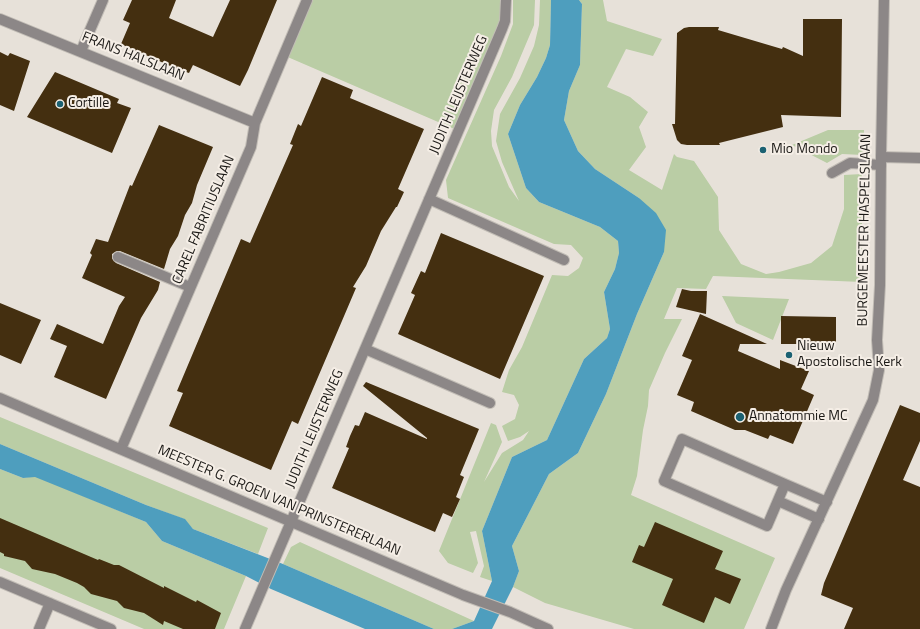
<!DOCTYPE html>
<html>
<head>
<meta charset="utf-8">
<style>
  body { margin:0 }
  canvas { display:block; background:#e7e1d9 }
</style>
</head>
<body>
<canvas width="920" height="629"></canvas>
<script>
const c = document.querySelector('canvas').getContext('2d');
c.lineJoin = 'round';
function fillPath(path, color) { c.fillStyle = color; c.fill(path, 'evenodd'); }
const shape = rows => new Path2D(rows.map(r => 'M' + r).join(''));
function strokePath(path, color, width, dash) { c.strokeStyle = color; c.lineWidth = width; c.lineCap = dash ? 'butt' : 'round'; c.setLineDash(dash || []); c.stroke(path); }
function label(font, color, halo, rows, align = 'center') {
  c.font = font + ' "Titillium Web",sans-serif'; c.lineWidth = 4; c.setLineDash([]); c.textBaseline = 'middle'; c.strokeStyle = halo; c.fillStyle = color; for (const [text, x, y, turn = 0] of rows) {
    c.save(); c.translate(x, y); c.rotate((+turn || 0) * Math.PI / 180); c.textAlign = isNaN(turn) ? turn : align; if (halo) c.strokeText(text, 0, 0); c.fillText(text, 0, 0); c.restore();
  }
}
const green = shape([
  [307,0,506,0,506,12,459,131,283,55],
  [513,0,535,0,534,25,512,77,494,110,491,131,492,146,509,187,519,201,502,162,496,141,500,114,520,78,534,46,539,25,540,0,551,0,550,45,546,58,537,77,520,105,508,134,526,188,539,202,600,227,618,241,619,253,615,269,604,292,610,329,607,338,584,359,547,440,512,457,482,531,492,581,480,577,484,566,476,531,470,532,478,563,473,573,448,563,439,551,491,423,496,425,502,442,484,482,502,453,523,440,529,431,520,437,508,441,502,426,515,419,519,405,514,395,502,392,509,370,522,347,552,275,568,276,579,268,583,258,571,245,554,244,448,198,446,180,501,56,513,24],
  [579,0,603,0,607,21,662,39,653,56,626,49,607,87,630,97,648,112,639,127,646,147,629,170,662,190,674,154,677,157,694,161,718,197,719,230,741,264,766,274,779,272,811,263,832,246,844,209,844,175,862,174,862,282,713,276,706,289,677,288,664,319,682,319,665,353,649,390,648,406,643,430,637,476,631,495,775,558,744,629,634,629,545,603,513,587,519,571,512,546,549,474,578,453,606,394,637,314,664,252,639,198,595,169,578,151,564,120,569,91,580,65,582,4],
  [828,130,864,130,863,155,842,154,827,163,792,145],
  [722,296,789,299,773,340,736,323],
  [0,417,268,528,258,554,193,529,184,519,146,505,0,444],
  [0,469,23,478,35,476,146,522,162,541,246,576,224,629,144,629,0,568],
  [300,542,474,621,452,629,434,629,283,564,291,547]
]);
const water = shape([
  [551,0,579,0,582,4,580,65,569,91,564,120,578,151,595,169,639,198,656,213,666,230,664,252,637,314,606,394,578,453,549,474,512,546,519,571,513,587,492,629,452,629,474,621,492,581,482,531,512,457,547,440,584,359,607,338,610,329,604,292,615,269,619,253,618,241,600,227,539,202,526,188,508,134,520,105,537,77,546,58,550,45],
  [0,444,146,505,185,519,193,529,283,564,434,629,365,629,271,589,246,576,162,541,146,522,35,477,23,478,0,469]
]);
const building = shape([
  [132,0,176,0,169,18,213,37,230,0,277,0,248,70,240,86,193,65,189,73,186,72,186,73,121,44,130,23,123,20],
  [803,19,842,19,841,117,781,115,783,127,719,143,720,145,687,145,681,144,677,140,672,124,675,124,677,33,684,28,689,27,719,27,718,30,782,49,783,47,803,56],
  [0,52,8,56,10,53,30,61,14,111,0,105],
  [55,72,119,99,117,103,131,108,112,153,27,117],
  [322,77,353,90,350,98,424,129,398,189,404,192,397,207,396,207,381,231,366,266,353,287,356,288,298,424,292,421,271,470,169,426,183,393,177,391,241,239,250,243,293,145,290,144,298,124,301,126],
  [159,125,213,147,197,185,192,203,185,215,178,236,170,249,164,269,120,251,117,251,112,254,112,258,116,263,160,282,158,290,141,318,106,399,54,377,67,346,50,339,57,324,103,344,119,306,125,297,82,278,92,255,90,253,96,239,108,242,130,185,132,186],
  [441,233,544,276,500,379,398,334,415,295,411,293,421,271,425,273],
  [682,289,691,291,707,291,706,314,676,307],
  [0,303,41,320,21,364,0,355],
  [700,314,767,344,740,344,738,351,780,369,780,360,809,371,801,389,814,395,793,444,770,435,768,439,745,430,735,430,691,411,694,402,677,395,692,360,682,356],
  [781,316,836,317,836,344,781,344],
  [366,382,479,429,460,475,464,477,456,497,460,499,452,517,443,513,435,532,332,488,349,448,346,447,350,436,355,425,359,426,365,412,427,439,427,438,363,386],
  [900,405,920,413,920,441,903,480,920,487,920,629,844,629,853,608,821,595,824,583],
  [0,518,98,560,99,559,114,565,119,565,164,588,164,586,196,602,197,600,221,613,215,629,183,629,164,621,163,625,144,613,124,608,117,601,91,594,84,587,77,583,55,574,32,569,25,561,4,556,4,554,0,552],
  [655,522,723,551,715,569,741,579,730,604,715,597,704,623,662,605,673,579,632,562,639,545,644,547]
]);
const service = shape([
  [881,157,920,158],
  [832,173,850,163,881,165],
  [118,257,190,287],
  [682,439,785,484,767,526,664,481,682,439],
  [785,484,827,502],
  [778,501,819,519]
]);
const minor = shape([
  [0,19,255,123],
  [81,51,103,0],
  [429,199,564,260],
  [365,349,490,403],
  [121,449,251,147,255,123,307,0],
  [0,582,111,629],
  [39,629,50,603],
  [245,629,502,29,505,21,506,0],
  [771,629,786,590,873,400,879,370,877,340,880,285,881,157,884,0]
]);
const tertiary = shape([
  [0,398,463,595,510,612,548,629]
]);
const markers = [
  [60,104,4,"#1b6172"],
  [763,150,4,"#1b6172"],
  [789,355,4,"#1b6172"],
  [740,417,5,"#1b6172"]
];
const streetNames = [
  ["FRANS HALSLAAN",133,57,22],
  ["JUDITH LEIJSTERWEG",459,95,-67],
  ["CAREL FABRITIUSLAAN",204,220,-67],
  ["BURGEMEESTER HASPELSLAAN",865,230,-89],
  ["JUDITH LEIJSTERWEG",315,429,-67],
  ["MEESTER G. GROEN VAN PRINSTERERLAAN",279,501,23]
];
const poiNames = [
  ["Cortille",68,104],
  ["Mio Mondo",771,150],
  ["Nieuw",797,347],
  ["Apostolische Kerk",797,363],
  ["Annatommie MC",749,417]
];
fillPath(green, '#bacda5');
fillPath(water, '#4e9ebe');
fillPath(building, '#442f10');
strokePath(service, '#c2bdb6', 12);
strokePath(minor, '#c2bdb6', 12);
strokePath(tertiary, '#c2bdb6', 12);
strokePath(service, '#8c8787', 10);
strokePath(minor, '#8c8787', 10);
strokePath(tertiary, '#8c8787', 10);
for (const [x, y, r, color] of markers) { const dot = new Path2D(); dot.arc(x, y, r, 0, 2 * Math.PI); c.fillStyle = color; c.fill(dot); strokePath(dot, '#f5eee6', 1.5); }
label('14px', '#1b1916', '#f5eee6', streetNames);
label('14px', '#1b1916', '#f5eee6', poiNames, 'left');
</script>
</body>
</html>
